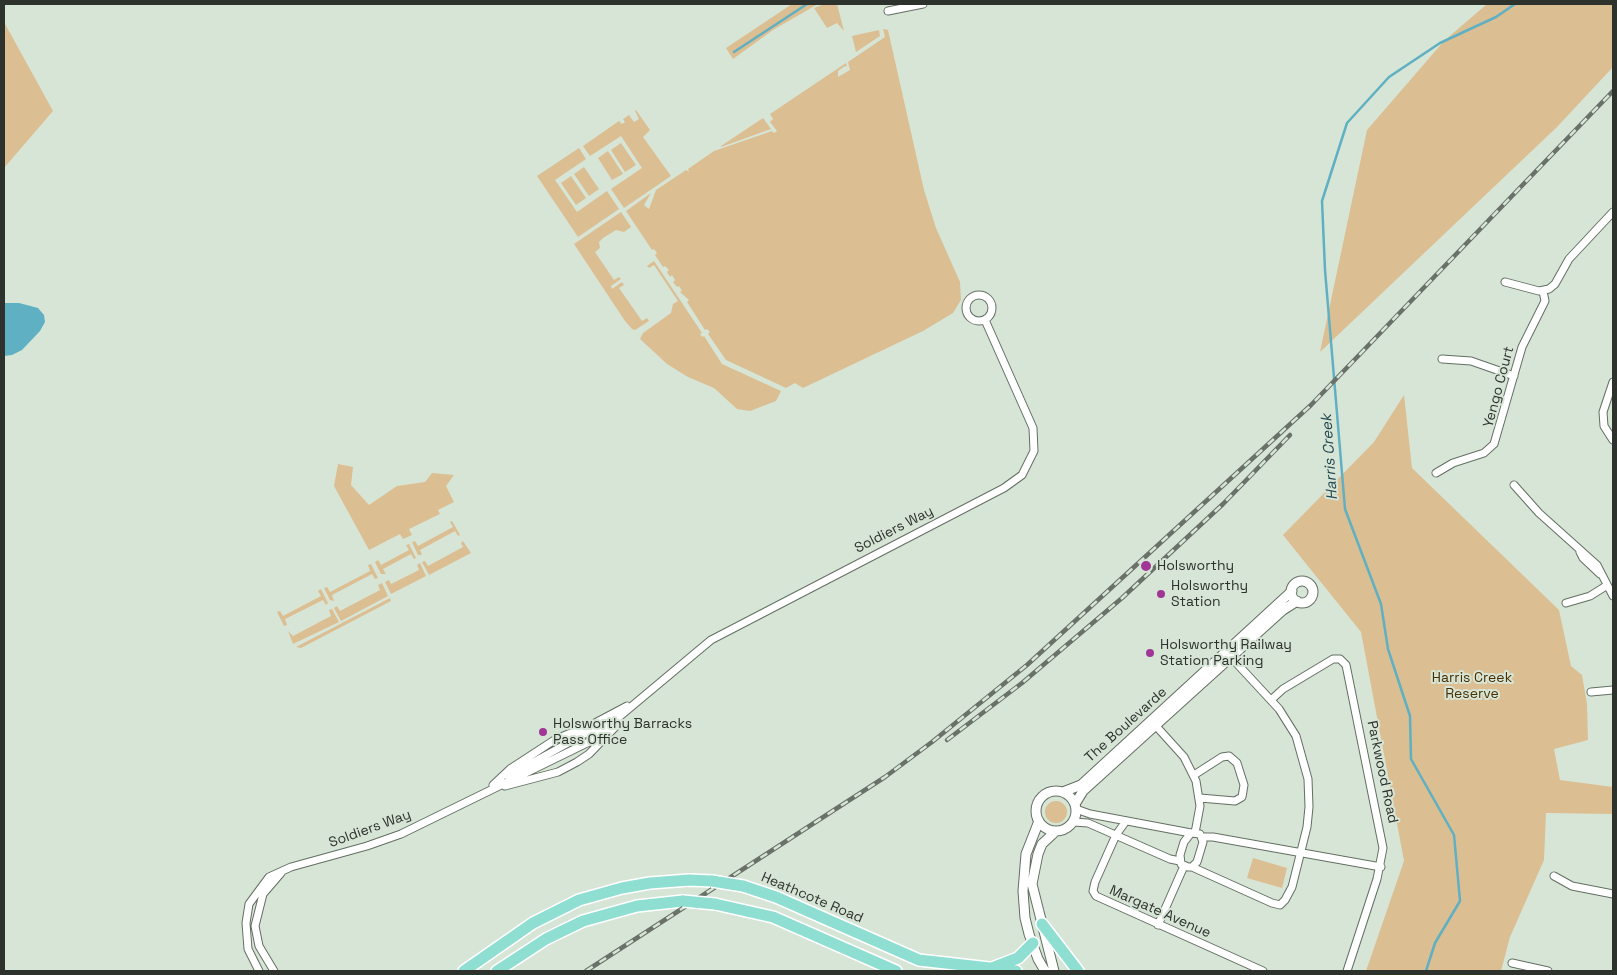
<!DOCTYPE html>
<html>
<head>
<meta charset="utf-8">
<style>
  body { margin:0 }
  #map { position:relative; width:1617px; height:975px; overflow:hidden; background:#d7e5d6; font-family:"Space Grotesk",sans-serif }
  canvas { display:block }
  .frame { position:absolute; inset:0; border:5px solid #2d322d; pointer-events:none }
</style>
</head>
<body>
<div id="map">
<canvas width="1617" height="975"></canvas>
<div class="frame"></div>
</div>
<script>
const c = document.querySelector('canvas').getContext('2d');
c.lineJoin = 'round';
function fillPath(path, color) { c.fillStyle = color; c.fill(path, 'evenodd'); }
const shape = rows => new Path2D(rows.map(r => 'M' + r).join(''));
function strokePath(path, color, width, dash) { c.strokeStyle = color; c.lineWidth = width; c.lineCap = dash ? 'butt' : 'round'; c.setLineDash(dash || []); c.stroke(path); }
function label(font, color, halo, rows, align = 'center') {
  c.font = font + ' "Space Grotesk",sans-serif'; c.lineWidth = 4; c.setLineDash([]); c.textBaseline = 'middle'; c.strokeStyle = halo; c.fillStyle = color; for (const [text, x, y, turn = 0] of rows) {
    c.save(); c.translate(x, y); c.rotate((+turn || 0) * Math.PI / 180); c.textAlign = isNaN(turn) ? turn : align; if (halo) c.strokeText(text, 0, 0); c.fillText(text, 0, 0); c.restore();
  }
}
const green = shape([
  [792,4,818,4,773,30,733,59,726,48],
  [824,4,837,4,844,31,837,23,827,28,814,8],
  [1487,4,1613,4,1613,67,1557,127,1320,352,1367,130,1444,41],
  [4,22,53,111,4,168],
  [883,29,888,30,924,190,936,228,960,282,961,300,953,313,923,331,803,388,795,383,786,388,726,360,708,334,710,332,707,329,705,330,687,302,689,300,680,292,682,291,679,286,677,287,673,282,675,280,672,275,670,277,667,272,669,270,665,266,663,267,655,255,657,253,654,249,652,250,626,211,651,193,644,205,649,209,656,190,686,170,689,172,688,169,714,151,772,131,774,133,777,131,770,122,773,119,770,114,846,63,847,67,845,66,838,71,838,77,850,70,848,62,885,37],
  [879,30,880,36,856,52,852,36],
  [636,110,650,130,643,137,671,176,624,208,611,189,642,168,621,136,590,156,583,146,619,121,622,124,625,122,623,119,629,115,634,122,639,119,635,111],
  [763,118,771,129,721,147,721,146],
  [621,143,636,165,625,172,611,150],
  [579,148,586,159,555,180,577,212,607,191,619,209,578,237,537,176],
  [608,151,623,174,612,180,598,158],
  [584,167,599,189,589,196,574,174],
  [571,176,586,198,576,205,561,183],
  [621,212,631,227,624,232,616,230,603,238,599,242,600,248,595,252,614,280,619,277,621,279,611,286,612,289,622,282,624,285,619,288,642,321,647,318,649,321,635,330,632,329,625,321,574,244],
  [654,261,702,333,700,334,702,337,704,336,722,364,781,391,776,401,750,411,737,409,714,388,688,377,667,364,640,339,643,333,671,313,673,304,678,301,654,265,649,268,647,266],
  [1404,395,1412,468,1559,610,1571,666,1582,675,1587,704,1588,740,1554,749,1560,780,1613,787,1613,814,1546,813,1544,860,1510,937,1501,971,1366,971,1404,861,1361,632,1283,535,1374,442],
  [338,464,353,467,351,485,369,505,397,486,425,482,432,473,454,475,446,486,454,502,438,510,440,514,409,529,412,535,403,539,400,534,369,550,334,486],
  [452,521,460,535,458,536,455,531,420,550,422,555,418,555,412,542,415,541,418,546,453,527,450,522],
  [463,541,471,553,429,575,422,562,425,561,428,566,463,547,461,543],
  [409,544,416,558,414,559,411,554,383,569,386,574,381,574,375,562,378,560,381,565,409,550,406,545],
  [420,563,426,576,391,594,385,582,389,580,391,584,419,570,417,565],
  [371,564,378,578,375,579,372,574,332,595,334,601,330,600,324,588,327,587,330,592,370,571,368,565],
  [382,583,388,596,341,621,334,608,337,606,340,611,380,590,378,585],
  [321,589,328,603,326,605,323,600,285,619,287,625,284,626,277,612,280,611,283,616,321,596,318,591],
  [390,598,391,601,301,648,296,647],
  [332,609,339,622,293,644,288,631,293,636,331,616,329,610],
  '1045 812a11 11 0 1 1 22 0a11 11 0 1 1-22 0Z',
  [1253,858,1287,868,1282,888,1247,878]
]);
const water = shape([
  [4,303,19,303,38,308,44,315,45,322,40,331,22,350,12,355,4,356]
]);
const stream = shape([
  [734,52,807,4],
  [1426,971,1435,943,1460,901,1454,835,1411,759,1410,716,1388,649,1381,604,1345,509,1325,270,1322,201,1347,123,1389,77,1440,43,1496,17,1515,4]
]);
const minor = shape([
  [888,11,923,4],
  [1505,282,1539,291,1549,289,1555,284,1569,259,1613,212],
  '966 308a13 13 0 1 1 26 0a13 13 0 1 1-26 0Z',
  [1442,359,1471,361,1514,376],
  [1613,382,1603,412,1604,426,1613,440],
  [1436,473,1453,463,1484,453,1494,444,1522,347,1545,301,1543,291],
  [1514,485,1539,513,1597,565,1613,596],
  [1580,552,1583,558,1600,574],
  [1566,603,1590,596,1606,586],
  [1591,692,1613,690],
  [1271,700,1283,689,1333,659,1340,659,1346,665,1383,848,1377,879,1347,971],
  [1156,726,1184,757,1196,781,1200,806,1195,833],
  [1194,775,1222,757,1229,756,1237,763,1244,785,1242,797,1235,801,1200,798],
  [508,776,601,725],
  [493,785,510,769,556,739,593,724,627,706],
  [505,786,558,772,577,762,589,754,619,723],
  [1076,809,1090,814,1191,833],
  [1126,821,1116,835,1095,882,1093,891,1096,896,1263,971],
  [1073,822,1088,823,1170,859,1180,861],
  [1191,833,1200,834,1203,842,1197,862,1192,867,1188,867,1181,864,1180,855,1184,842,1191,833],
  [1202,837,1213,837,1381,867],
  [1192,867,1272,903,1280,905,1285,900,1292,887,1307,827,1309,807,1308,779,1296,736,1279,709,1228,654],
  [1554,876,1572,886,1613,894],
  [1158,925,1184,866],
  [1512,963,1548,971],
  [259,971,248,949,246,923,249,904,269,877,291,867,367,846,401,834,589,742,711,640,1004,488,1022,475,1034,451,1033,428,985,320],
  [274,971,259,946,255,926,263,894,281,873]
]);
const tertiary = shape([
  '1291 592a11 11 0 1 1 22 0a11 11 0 1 1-22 0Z',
  '1036 811a20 20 0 1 1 40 0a20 20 0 1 1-40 0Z',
  [1063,792,1081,785,1292,591],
  [1075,804,1083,791,1283,610,1297,601],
  [1039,821,1026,854,1023,891,1025,918,1029,934,1038,959,1045,971],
  [1054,971,1032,884,1038,854,1042,844,1056,831]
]);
const primary = shape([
  [743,886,776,897,919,960,1016,971],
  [715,904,773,917,896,971],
  [1042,924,1078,971],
  [992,968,1018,958,1033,943],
  [464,971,533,923,579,900,622,888,650,883,689,880,712,881],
  [497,971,546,939,583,921,637,906,683,901]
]);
const rail = shape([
  [947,740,1022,683,1122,598,1223,504,1290,435],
  [586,971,885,777,932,742,1027,665,1311,405,1613,91]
]);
const primaryBridge = shape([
  [712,881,743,886],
  [683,901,715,904]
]);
const markers = [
  [1146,566,6,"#a13696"],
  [1161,594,5,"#a13696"],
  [1150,653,5,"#a13696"],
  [543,732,5,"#a13696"]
];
const streetNames = [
  ["Yengo Court",1499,387,-75],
  ["Soldiers Way",894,530,-27],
  ["The Boulevarde",1126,725,-42],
  ["Parkwood Road",1382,772,78],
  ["Soldiers Way",370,829,-20],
  ["Heathcote Road",812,898,23],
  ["Margate Avenue",1160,912,24]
];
const poiNames = [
  ["Holsworthy",1157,566],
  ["Holsworthy",1171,586],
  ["Station",1171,602],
  ["Holsworthy Railway",1160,645],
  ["Station Parking",1160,661],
  ["Holsworthy Barracks",553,724],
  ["Pass Office",553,740]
];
const parkNames = [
  ["Harris Creek",1472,678],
  ["Reserve",1472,694]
];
const waterNames = [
  ["Harris Creek",1330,457,-94]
];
fillPath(green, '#dcbe93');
fillPath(water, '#5eb0c2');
strokePath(stream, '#5eb0c2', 2.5);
strokePath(minor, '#636f63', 9);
strokePath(tertiary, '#636f63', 11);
strokePath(primary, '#fff', 14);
strokePath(minor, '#fff', 7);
strokePath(tertiary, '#fff', 9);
strokePath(primary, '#8edfd1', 11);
strokePath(rail, '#697168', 4.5);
strokePath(rail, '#d7e5d6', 2.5, [8]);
strokePath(primaryBridge, '#fff', 14, []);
strokePath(primaryBridge, '#8edfd1', 11);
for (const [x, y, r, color] of markers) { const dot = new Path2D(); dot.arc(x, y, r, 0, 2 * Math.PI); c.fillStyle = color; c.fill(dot); strokePath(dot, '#d7e5d6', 2); }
label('14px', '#2d322d', '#d7e5d6', streetNames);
label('14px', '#2d322d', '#d7e5d6', poiNames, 'left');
label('14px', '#493001', '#d7e5d6', parkNames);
label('italic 15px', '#234951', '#d7e5d6', waterNames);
</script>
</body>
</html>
